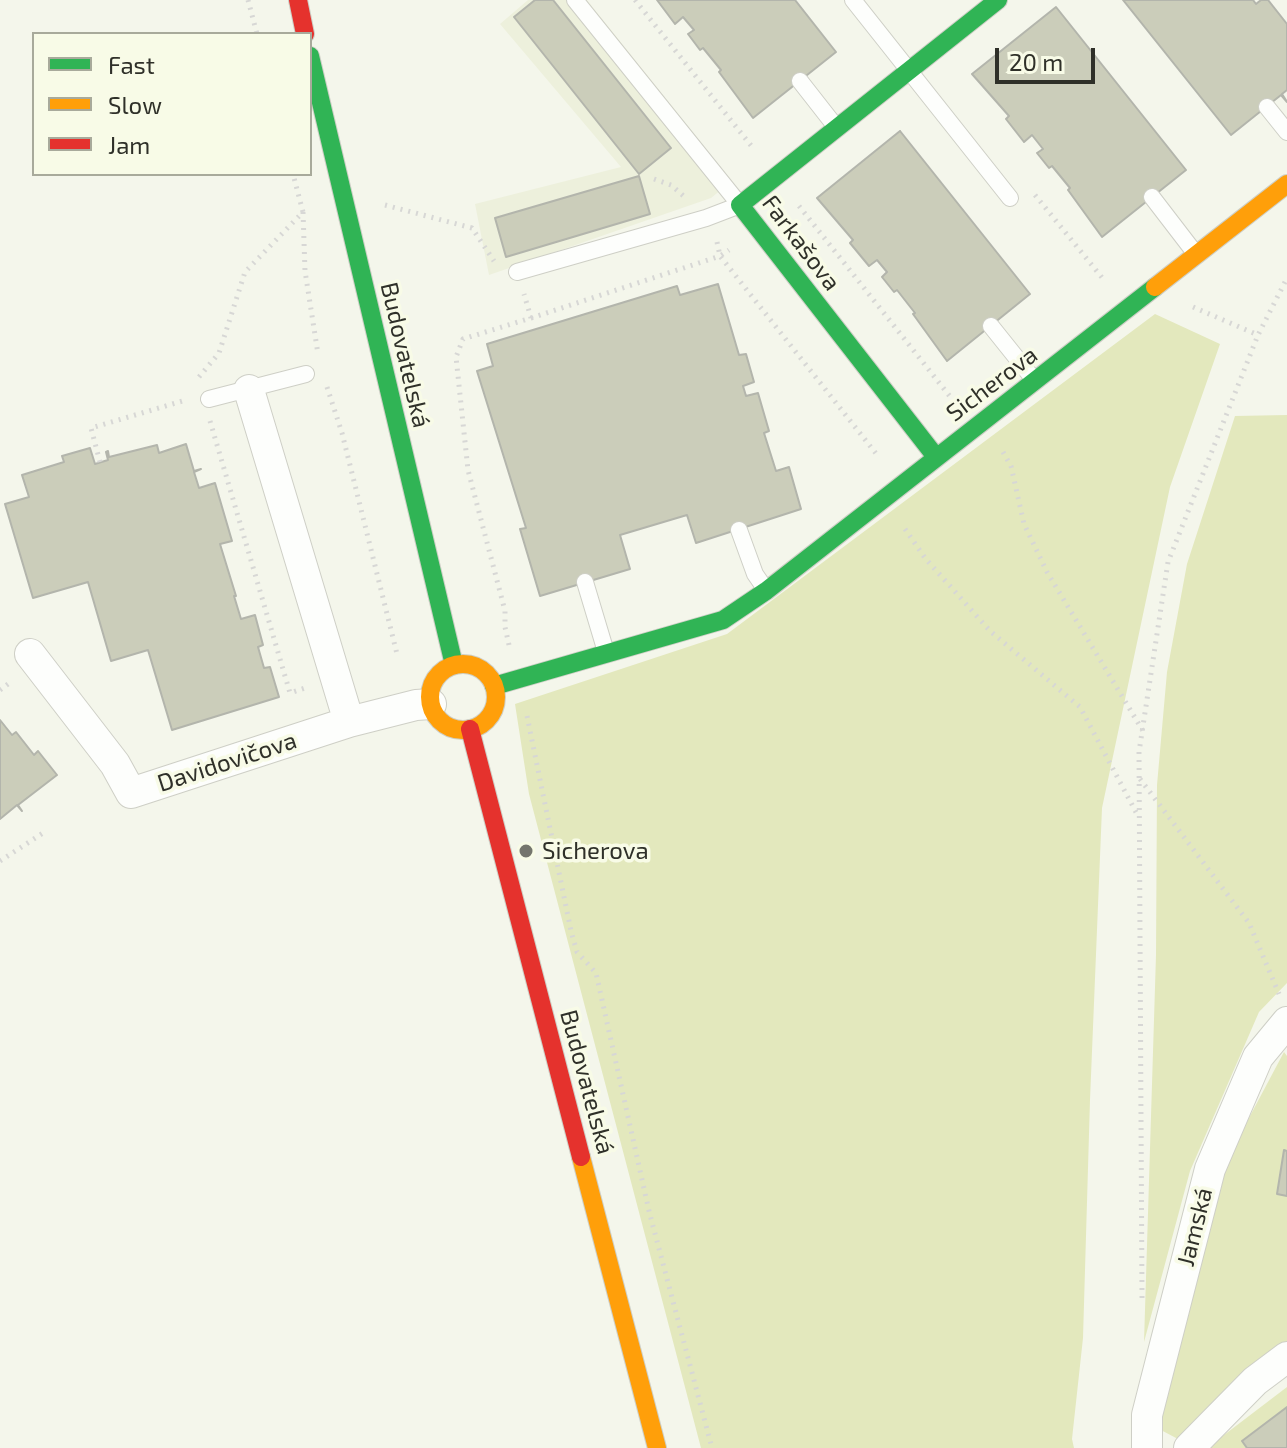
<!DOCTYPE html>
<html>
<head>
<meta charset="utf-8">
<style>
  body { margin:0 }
  #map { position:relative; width:1287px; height:1448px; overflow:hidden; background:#f4f6eb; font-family:"Exo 2",sans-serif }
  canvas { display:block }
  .legend { position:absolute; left:32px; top:32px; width:280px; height:144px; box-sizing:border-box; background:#f8fbe7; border:2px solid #a8aa9b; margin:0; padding:10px 14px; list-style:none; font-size:24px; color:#2f3029 }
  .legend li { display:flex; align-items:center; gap:16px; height:40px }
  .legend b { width:40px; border:2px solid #a8aa9b }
  .scale { position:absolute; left:995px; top:48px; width:100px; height:36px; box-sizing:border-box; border:4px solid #2f3029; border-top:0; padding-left:10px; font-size:24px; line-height:28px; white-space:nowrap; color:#2f3029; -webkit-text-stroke:6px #f8fbe7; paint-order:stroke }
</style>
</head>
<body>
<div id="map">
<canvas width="1287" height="1448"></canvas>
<ul class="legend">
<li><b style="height:10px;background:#30b455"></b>Fast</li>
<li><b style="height:10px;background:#ff9f0a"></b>Slow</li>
<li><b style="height:10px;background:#e5322d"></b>Jam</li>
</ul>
<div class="scale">20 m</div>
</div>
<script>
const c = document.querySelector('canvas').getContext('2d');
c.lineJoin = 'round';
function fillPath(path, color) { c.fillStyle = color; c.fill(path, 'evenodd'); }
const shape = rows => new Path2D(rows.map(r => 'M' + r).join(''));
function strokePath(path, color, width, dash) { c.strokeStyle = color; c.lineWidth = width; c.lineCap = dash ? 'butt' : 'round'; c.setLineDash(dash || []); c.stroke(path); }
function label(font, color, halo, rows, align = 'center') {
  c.font = font + ' "Exo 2",sans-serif'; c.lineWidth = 7; c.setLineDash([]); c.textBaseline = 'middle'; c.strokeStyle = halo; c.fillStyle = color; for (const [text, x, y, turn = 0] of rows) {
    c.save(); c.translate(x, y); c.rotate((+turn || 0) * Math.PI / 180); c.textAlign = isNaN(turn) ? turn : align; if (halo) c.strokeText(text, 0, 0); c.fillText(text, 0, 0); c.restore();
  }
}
const built = shape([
  [528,0,587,0,732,181,711,198,489,275,475,204,621,167,500,24]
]);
const green = shape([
  [1155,314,1220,344,1170,487,1102,808,1090,1100,1083,1338,1072,1439,1074,1448,701,1448,529,794,515,704,727,634],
  [1287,415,1287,983,1259,1012,1190,1171,1144,1342,1156,955,1157,785,1167,672,1187,564,1235,416],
  [1284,1052,1287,1056,1287,1151,1284,1151,1277,1193,1287,1196,1287,1347,1178,1439,1157,1428,1225,1163],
  [1287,1387,1287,1407,1243,1441,1247,1448,1207,1448]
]);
const building = shape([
  [535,0,553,0,671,148,639,174,514,17,535,0],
  [657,0,795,0,836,52,753,118,719,72,721,70,703,48,700,50,688,34,694,30,683,17,675,24,657,0],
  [1123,0,1253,0,1256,4,1261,0,1268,0,1287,24,1287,90,1282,94,1287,102,1281,95,1231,135,1123,0],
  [1056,7,1186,170,1102,237,1068,190,1070,188,1052,166,1049,168,1037,153,1043,149,1032,135,1024,142,1006,119,1009,116,972,74,1056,7],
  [900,131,1030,294,947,361,913,314,915,313,897,290,894,292,882,277,887,272,877,260,869,266,850,243,853,240,817,198,900,131],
  [639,176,650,214,506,257,495,218,639,176],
  [718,284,739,355,746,354,754,382,743,386,746,396,758,393,769,431,764,433,776,471,789,467,801,509,696,543,687,515,620,535,630,569,540,596,520,529,526,528,477,371,493,366,487,344,677,286,680,295,718,284],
  [186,444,194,471,201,469,194,472,199,488,215,483,232,541,220,544,236,596,234,596,241,619,255,615,263,645,258,647,264,668,270,667,279,697,172,730,148,650,111,661,88,582,33,598,5,504,29,497,22,475,64,462,62,456,90,448,95,464,108,460,106,452,108,451,109,457,157,445,159,453,186,444],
  [0,720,12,735,16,732,34,755,38,751,57,775,18,805,22,811,17,805,0,819,0,720],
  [1284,1150,1287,1151,1287,1196,1277,1194,1284,1150],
  [1287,1407,1287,1448,1247,1448,1242,1441,1287,1407]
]);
const path = shape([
  [248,0,257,34],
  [635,0,753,148],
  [654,179,671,185,687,199],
  [1035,195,1104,280],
  [385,205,472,228,494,261],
  [799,206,952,399],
  [303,212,305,271,318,354],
  [717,242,720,256,729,250],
  [1193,307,1258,335],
  [531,318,720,256,878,456],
  [199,377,219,353,245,272,303,212,293,174],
  [327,387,342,433,397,654],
  [210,421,290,693,308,687],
  [1003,452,1011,466,1024,524,1047,572,1143,731],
  [100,462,91,428,186,400],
  [905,529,925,558,990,631,1080,707,1138,816],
  [509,645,505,627,505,611,468,470,456,357,463,339,531,318,524,294],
  [0,690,12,681],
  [527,716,571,931,577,952,596,973,649,1211,712,1448],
  [1140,779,1249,923,1279,994],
  [0,861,43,833],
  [1142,1298,1139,752,1168,562,1258,335,1287,278]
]);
const lane = shape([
  [853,0,1010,198],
  [800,81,836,127],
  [1267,107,1287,132],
  [1152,197,1195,253],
  [517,272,706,218,740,205,575,0],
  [991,326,1035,381],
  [209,399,306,374],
  [739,530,755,574,766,590],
  [585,582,606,652]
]);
const street = shape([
  [249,390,349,722],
  [30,654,115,764,131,793,349,722,416,705,431,704],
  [1147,1448,1147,1415,1210,1169,1258,1057,1287,1022],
  [1189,1448,1255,1381,1287,1357]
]);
const fast = shape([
  [310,56,454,665],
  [936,457,740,205,998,0],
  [494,686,723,620,766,591,1155,287]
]);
const slow = shape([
  [1155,287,1287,184],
  '430 697a33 33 0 1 1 66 0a33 33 0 1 1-66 0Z',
  [581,1157,657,1448]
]);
const jam = shape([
  [298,0,305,34],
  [470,729,581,1157]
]);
const markers = [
  [526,851,8,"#74756d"]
];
const streetNames = [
  ["Farkašova",801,243,53],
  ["Budovatelská",405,355,77],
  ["Sicherova",992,384,-37],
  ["Davidovičova",227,762,-18],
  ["Budovatelská",587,1082,75],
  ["Jamská",1195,1227,-76]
];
const poiNames = [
  ["Sicherova",542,851]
];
fillPath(built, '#edf0dc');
fillPath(green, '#e3e8bd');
fillPath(building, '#cbcdba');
strokePath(building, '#b3b5ac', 2);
strokePath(lane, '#cecfc6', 18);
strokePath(street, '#cecfc6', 32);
strokePath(fast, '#cecfc6', 20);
strokePath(slow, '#cecfc6', 20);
strokePath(jam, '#cecfc6', 20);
strokePath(path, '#d7d7d5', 5, [2, 6]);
strokePath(lane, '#fdfefc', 16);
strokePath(street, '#fdfefc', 30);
strokePath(fast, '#30b455', 18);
strokePath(slow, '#ff9f0a', 18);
strokePath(jam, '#e5322d', 18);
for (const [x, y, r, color] of markers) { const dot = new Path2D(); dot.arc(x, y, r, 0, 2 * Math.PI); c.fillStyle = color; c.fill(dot); strokePath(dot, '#f8fbe7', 3); }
label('24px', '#2f3029', '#f8fbe7', streetNames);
label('24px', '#2f3029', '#f8fbe7', poiNames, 'left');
</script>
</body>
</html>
